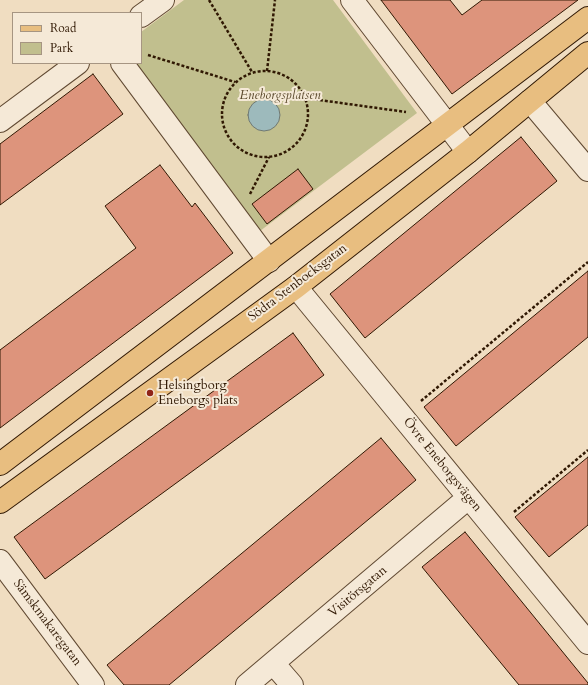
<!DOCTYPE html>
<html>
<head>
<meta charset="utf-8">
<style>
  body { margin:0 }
  #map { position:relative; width:588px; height:685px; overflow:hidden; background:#f0ddc1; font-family:Cardo,serif }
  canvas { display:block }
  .legend { position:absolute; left:12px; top:12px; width:130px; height:52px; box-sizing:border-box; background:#f5e9d7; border:1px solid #a69582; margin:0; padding:5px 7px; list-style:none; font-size:12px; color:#301803 }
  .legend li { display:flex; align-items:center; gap:8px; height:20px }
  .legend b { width:20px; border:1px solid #a69582 }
</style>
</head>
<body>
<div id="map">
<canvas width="588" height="685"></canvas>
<ul class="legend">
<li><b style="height:5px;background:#e8be80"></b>Road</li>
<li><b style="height:11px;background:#c1bf8e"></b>Park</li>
</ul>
</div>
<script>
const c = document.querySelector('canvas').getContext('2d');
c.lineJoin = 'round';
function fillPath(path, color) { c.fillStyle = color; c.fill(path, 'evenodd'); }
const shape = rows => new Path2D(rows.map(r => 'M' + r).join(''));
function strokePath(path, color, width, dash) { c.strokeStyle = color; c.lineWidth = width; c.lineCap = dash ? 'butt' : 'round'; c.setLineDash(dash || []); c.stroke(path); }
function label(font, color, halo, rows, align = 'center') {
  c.font = font + ' Cardo,serif'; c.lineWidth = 4; c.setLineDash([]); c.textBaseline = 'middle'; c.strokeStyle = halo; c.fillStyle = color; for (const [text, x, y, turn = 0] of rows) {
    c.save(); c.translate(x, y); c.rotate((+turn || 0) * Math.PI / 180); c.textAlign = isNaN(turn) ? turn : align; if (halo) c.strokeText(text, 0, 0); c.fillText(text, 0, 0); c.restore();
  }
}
const green = shape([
  [184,0,333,0,417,113,260,231,136,63,141,63,141,32]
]);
const water = shape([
  '248 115a16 16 0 1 1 32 0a16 16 0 1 1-32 0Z'
]);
const building = shape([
  [381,0,450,0,462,15,482,0,578,0,452,94,381,0],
  [93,74,123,114,0,205,0,144,93,74],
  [521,137,557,181,365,338,330,294,521,137],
  [160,165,192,207,195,203,233,253,0,428,0,350,136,248,105,206,160,165],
  [298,169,313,189,267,224,252,204,298,169],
  [588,271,588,337,456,446,424,407,588,271],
  [293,333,324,375,45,579,14,537,293,333],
  [381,438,416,480,169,685,124,685,107,665,381,438],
  [588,457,588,525,549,557,515,517,588,457],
  [465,532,588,683,588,685,519,685,422,567,465,532]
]);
const path = shape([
  [209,0,252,72],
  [148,55,235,82],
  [267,71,275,0],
  '222 114a43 43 0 1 1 86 0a43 43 0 1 1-86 0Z',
  [305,98,406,112],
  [250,194,269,157],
  [421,401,588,262],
  [514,512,588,450]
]);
const minor = shape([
  [352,0,468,152],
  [141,16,163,0],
  [122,63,269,261],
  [530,101,588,170],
  [0,121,78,63],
  [296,287,588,643],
  [0,561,93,685],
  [273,663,292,685],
  [247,685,468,498]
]);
const major = shape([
  [0,464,588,18],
  [0,502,296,287,468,152,588,53]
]);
const markers = [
  [150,393,4,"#8f2418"]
];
const parkNames = [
  ["Eneborgsplatsen",280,96]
];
const streetNames = [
  ["Södra Stenbocksgatan",298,283,-37],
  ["Övre Eneborgsvägen",442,465,51],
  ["Visitörsgatan",358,592,-40],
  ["Sämskmakaregatan",47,623,53]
];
const poiNames = [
  ["Helsingborg",158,386],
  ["Eneborgs plats",158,401]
];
fillPath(green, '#c1bf8e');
fillPath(water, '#9dbabc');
strokePath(water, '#717972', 1);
fillPath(building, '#dd947c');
strokePath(building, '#301803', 1);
strokePath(minor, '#604932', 24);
strokePath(major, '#301803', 24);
strokePath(path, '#301803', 2.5, [3, 2]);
strokePath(minor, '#f5e9d7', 22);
strokePath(major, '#e8be80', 22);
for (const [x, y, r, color] of markers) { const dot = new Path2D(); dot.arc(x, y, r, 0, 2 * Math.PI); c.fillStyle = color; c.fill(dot); strokePath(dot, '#f5e9d7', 1.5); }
label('italic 13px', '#5c4a2d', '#f5e9d7', parkNames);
label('13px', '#301803', '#f5e9d7', streetNames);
label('13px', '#301803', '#f5e9d7', poiNames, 'left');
</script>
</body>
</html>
